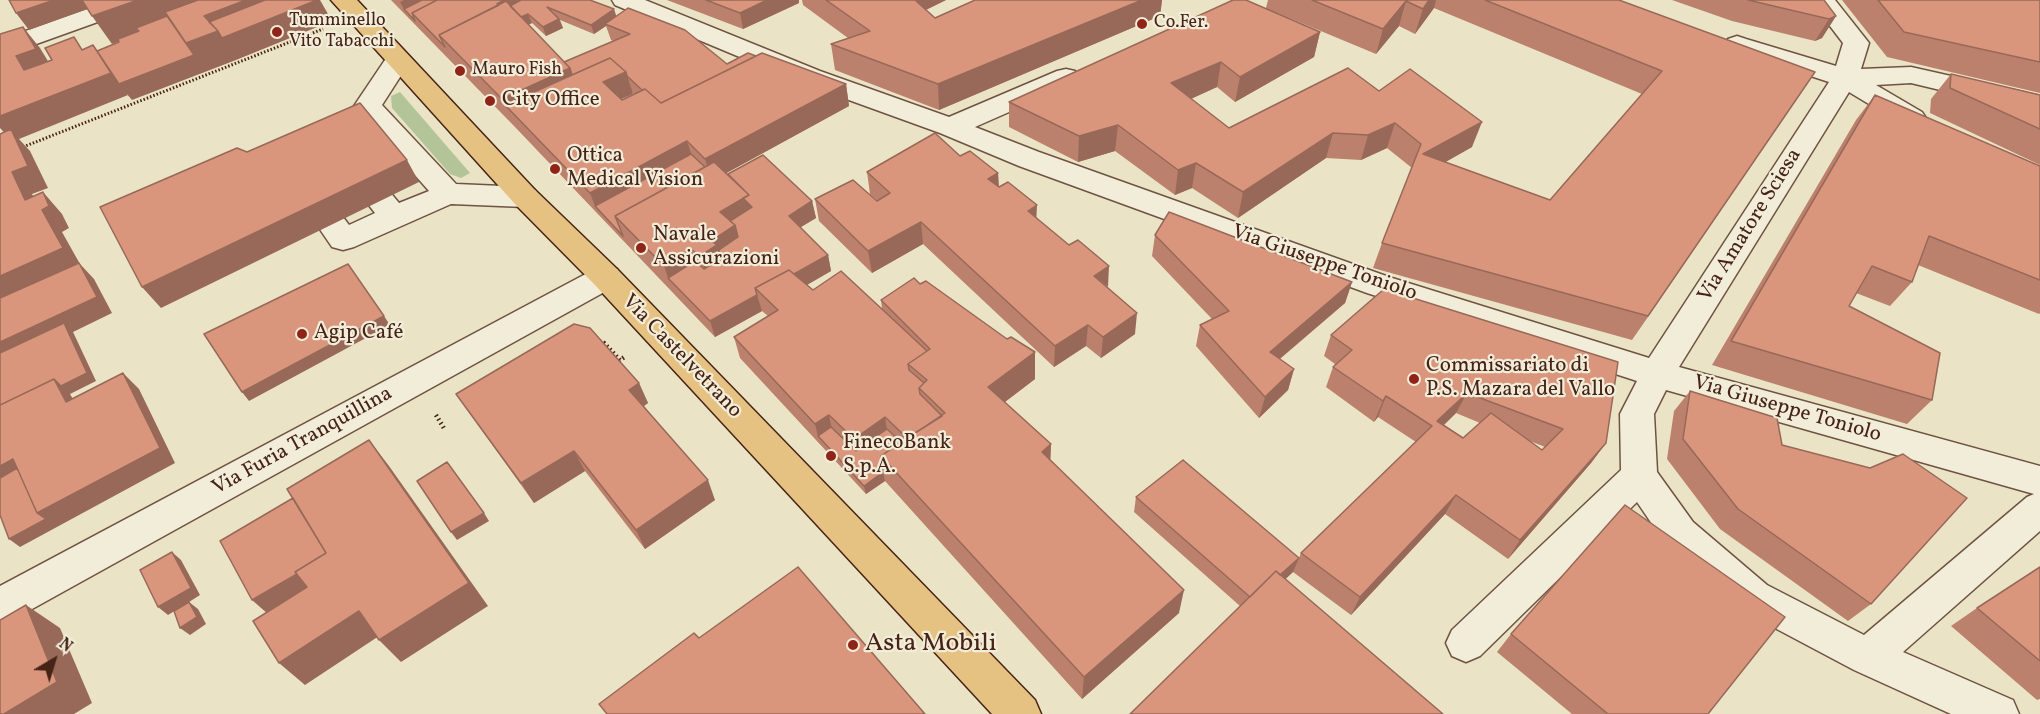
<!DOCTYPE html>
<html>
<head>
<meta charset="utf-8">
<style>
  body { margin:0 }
  #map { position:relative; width:2040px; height:714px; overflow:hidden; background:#ebe3c5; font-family:Vollkorn,serif }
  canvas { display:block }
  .north { position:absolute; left:24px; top:630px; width:60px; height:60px; -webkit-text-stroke:4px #f2edd9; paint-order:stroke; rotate:38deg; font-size:16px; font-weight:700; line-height:24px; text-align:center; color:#462316 }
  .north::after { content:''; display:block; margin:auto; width:21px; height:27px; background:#462316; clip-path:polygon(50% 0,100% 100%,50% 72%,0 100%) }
</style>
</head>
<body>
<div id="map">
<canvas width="2040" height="714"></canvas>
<div class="north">N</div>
</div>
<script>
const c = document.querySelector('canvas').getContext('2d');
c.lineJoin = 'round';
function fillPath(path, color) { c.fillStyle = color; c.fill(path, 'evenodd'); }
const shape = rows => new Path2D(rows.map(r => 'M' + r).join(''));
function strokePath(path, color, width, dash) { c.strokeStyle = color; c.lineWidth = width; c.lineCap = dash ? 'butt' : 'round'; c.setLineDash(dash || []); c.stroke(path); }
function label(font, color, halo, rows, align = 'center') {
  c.font = font + ' Vollkorn,serif'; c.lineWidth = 4.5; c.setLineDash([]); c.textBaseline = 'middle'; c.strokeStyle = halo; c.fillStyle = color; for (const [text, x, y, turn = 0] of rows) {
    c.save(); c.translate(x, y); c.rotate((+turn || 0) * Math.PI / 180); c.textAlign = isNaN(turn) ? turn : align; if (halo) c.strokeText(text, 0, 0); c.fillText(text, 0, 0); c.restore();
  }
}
const green = shape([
  [400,92,470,173,461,178,450,174,392,108,391,96]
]);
const pathFar1 = shape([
  [23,147,323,29]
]);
const path = shape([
  [599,342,604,343,620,360,626,356],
  [436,415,445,430]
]);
const minor = shape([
  [113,0,148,0,145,5,0,57,0,40,113,0],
  [612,0,645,0,820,71,949,117,1057,71,1066,69,1075,71,1079,77,1075,83,975,127,1039,152,1389,277,1649,358,1829,82,1728,49,1724,44,1728,39,1737,36,1746,39,1836,66,1843,43,1810,0,1835,0,1869,43,1861,69,1911,67,2040,96,2040,114,1911,83,1876,85,1922,112,1926,118,1922,124,1912,127,1902,124,1849,92,1679,367,2040,466,2040,531,1903,652,2013,700,2019,714,1951,714,1854,670,1739,609,1667,546,1637,502,1480,656,1466,662,1452,656,1446,643,1452,630,1621,470,1620,414,1637,381,1367,293,1019,166,940,133,802,83,615,5,612,0],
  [1666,390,2034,494,2027,497,1864,635,1767,585,1693,522,1657,472,1654,414,1666,390],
  [398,52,407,54,411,60,382,105,456,184,525,187,535,190,540,197,535,204,525,207,451,204,354,247,343,250,332,247,291,187,295,180,305,177,315,180,349,225,375,213,339,167,343,160,353,157,363,160,399,203,429,191,354,106,389,54,398,52],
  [606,266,617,269,622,277,617,285,14,619,0,624,0,586,595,269,606,266]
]);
const major = shape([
  [331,0,357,0,535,190,617,269,1035,700,1041,714,992,714,595,285,515,204,331,0]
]);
const wall = shape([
  [391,0,590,0,616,16,727,64,846,84,849,106,726,173,728,174,812,201,816,218,800,227,828,255,831,271,807,285,813,290,882,309,881,300,920,284,1007,339,1035,352,1035,379,1005,402,1051,444,1050,460,1179,613,1082,699,885,481,866,494,740,358,734,337,768,316,762,311,715,337,515,127],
  [560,20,594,34,606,26,611,40,613,41,564,62,528,25,532,23,546,36,563,28],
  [633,93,634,94,622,100,621,99],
  [667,0,799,0,799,3,743,29],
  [802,0,946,0,926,10,935,18,975,0,1162,0,1160,16,939,110,835,70,831,44,848,38,803,5],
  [1268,0,1619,0,1798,97,1632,340,1373,268,1382,243,1412,168,1387,148,1361,160,1326,158,1238,218,1192,188,1175,195,1115,151,1078,162,1009,127,1009,102,1266,8],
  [1434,8,1642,94,1550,200,1445,162,1472,147,1379,91,1229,128,1191,99,1217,87,1235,102,1314,57,1320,32,1275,12,1376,54,1399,26,1415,34],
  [1672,0,1824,0,1836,16,1822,38,1815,41,1732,21],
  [1842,0,2040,0,2040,93,1887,57],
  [1951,74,2040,95,2040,165,1930,113,1931,99],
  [1875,95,2040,166,2040,313,2039,314,1918,265,1912,282,1890,306,1856,293,1849,306,1932,400,1907,424,1712,365,1856,120],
  [960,156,998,173,999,187,1037,218,1107,287,1135,334,1101,358,1086,346,1054,367,923,244,872,273,819,221,815,199,878,201,870,194,867,172],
  [1155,235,1352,282,1345,303,1280,359,1294,369,1288,390,1259,418,1196,346,1200,325,1212,319,1152,256],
  [1331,335,1606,443,1591,463,1508,559,1445,514,1351,615,1293,572,1285,579,1240,606,1134,512,1136,497,1299,558,1301,553,1416,442,1378,417,1374,422,1326,387,1333,367,1335,364,1324,356],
  [1456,413,1480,423,1463,438,1444,425],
  [1530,441,1545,447,1542,450],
  [639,383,648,403,644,406,715,500,645,549,585,471,534,503,470,414,456,394],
  [1690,391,1782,445,1871,604,1848,621,1720,529,1667,459,1674,411],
  [2040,567,2040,699,2037,700,1951,626,1977,608],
  [1511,634,1708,714,1572,714,1497,652]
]);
const shadedWall = shape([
  [54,0,112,0,29,30,16,13],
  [138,0,226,0,136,28,140,34,112,44,92,16],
  [246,0,320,0,332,21,236,60,132,100,126,93,128,95,19,139,30,151,48,188,32,194,46,221,25,200,12,172,12,141,0,128,0,116,93,45,110,67,186,43,204,16],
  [404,0,444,0,404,9,400,2],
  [504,0,542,0,528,14,532,23,517,29,497,4],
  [767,0,799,0,799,3,743,29,740,13],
  [907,0,946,0,909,18],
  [1142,0,1162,0,1160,16,939,110,938,84],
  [1429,0,1436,0,1434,8,1415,34,1423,9],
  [1406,1,1399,26,1376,54,1383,29],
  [614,9,617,18,605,24,606,26,594,34,591,25],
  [1836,16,1822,38,1815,41,1829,19],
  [559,19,563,28,546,36,543,27],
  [23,27,40,48,54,71,24,70,16,56],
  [1320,32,1314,57,1235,102,1240,77],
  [1221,62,1217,87,1168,109,1171,83],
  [570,68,626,72,633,94,610,104,505,105,502,99],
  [1815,72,1798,97,1632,340,1648,316],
  [846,84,849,106,712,181,705,159],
  [1482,122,1472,147,1414,180,1423,154],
  [1395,123,1387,148,1361,160,1368,135],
  [1118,125,1115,151,1078,162,1079,136],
  [1333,133,1326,158,1238,218,1243,192],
  [687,141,694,163,595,206,590,193],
  [407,160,419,182,161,308,142,287],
  [1196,163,1192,188,1175,195,1178,170],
  [998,173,999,195,988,179],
  [43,192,62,214,69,228,62,232,80,264,94,279,112,313,73,332,96,381,70,394,83,417,66,402,54,379,87,373,0,367,0,276,42,210],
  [749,195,756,224,743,254,709,285,700,256,711,241,720,212],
  [812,201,816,218,793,232,789,216],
  [1037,205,1036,227,1028,211],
  [921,222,923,244,872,273,868,251],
  [691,249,700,277,668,278,674,295,664,266],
  [828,255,831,271,772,305,760,293],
  [1109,266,1108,287,1094,276],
  [1352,282,1345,303,1264,372,1270,352],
  [757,295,762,311,715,337,710,321],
  [1137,313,1135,334,1101,358,1103,337],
  [384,316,390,325,249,401,242,392],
  [1088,325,1086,346,1054,367,1055,346],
  [1035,352,1035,379,989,414,988,387],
  [1294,369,1288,390,1259,418,1265,397],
  [123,373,139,389,175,463,20,547,9,539,0,492,0,466],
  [639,383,648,403,638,410,629,390],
  [1467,393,1456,413,1427,441,1437,421],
  [1386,396,1378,417,1374,422,1383,401],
  [829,415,833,435,818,436,815,424],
  [885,417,888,437,858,459,854,439],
  [369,440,389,466,488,606,401,662,379,640],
  [1606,443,1591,463,1508,559,1520,540],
  [1051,444,1050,470,1042,452],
  [574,451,585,471,534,503,521,483],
  [883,472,885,481,866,494,864,486],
  [708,480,715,500,645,549,636,530],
  [1456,495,1445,514,1351,615,1360,597],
  [484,513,489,521,457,540,451,532],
  [172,552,181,560,200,595,189,602,198,609,206,624,190,635,180,628,189,602,168,615,158,607],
  [329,555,349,577,276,621,252,600],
  [1299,558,1293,572,1249,614,1253,600],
  [1184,590,1179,613,1082,699,1084,677],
  [26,605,60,628,92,703,74,714,4,714],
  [359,611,382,634,305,685,279,663]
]);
const building = shape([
  [9,0,54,0,16,13,9,0],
  [82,0,138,0,92,16,82,0],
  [198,0,246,0,204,16,218,31,186,43,165,12,198,0],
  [265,0,317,0,222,38,218,31,209,22,265,0],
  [422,0,437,0,412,13,415,21,404,9,422,0],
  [437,0,504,0,497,4,499,5,439,35,445,47,412,13,437,0],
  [521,0,590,0,614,9,591,25,547,7,559,19,543,27,528,14,521,17,510,6,521,0],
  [706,0,767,0,740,13,706,0],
  [826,0,915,0,935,18,975,0,1142,0,938,84,831,44,870,31,826,0],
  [1233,0,1246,0,1320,32,1240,77,1221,62,1171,83,1229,128,1348,68,1379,91,1410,69,1482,122,1423,154,1550,200,1662,71,1485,0,1619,0,1815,72,1648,316,1382,243,1421,144,1395,123,1368,135,1333,133,1243,192,1196,163,1178,170,1118,125,1079,136,1009,102,1233,0],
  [1312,0,1429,0,1423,9,1406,1,1383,29,1312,0],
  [1748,0,1824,0,1836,16,1829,19,1748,0],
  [1878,0,2040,0,2040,62,1904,32,1878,0],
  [506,1,570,68,502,99,439,35,506,1],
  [628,8,685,30,727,64,748,53,756,56,661,103,645,89,642,90,627,76,626,72,610,58,572,75,570,68,564,62,630,34,605,24,628,8],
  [167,16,194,55,119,84,97,51,119,42,118,39,139,31,136,28,167,16],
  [23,27,36,49,16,56,24,70,52,60,45,48,74,37,82,50,93,45,111,73,0,116,0,34,23,27],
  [762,53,846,84,705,159,687,141,590,193,505,105,610,58,626,72,603,82,622,100,645,89,661,103,762,53],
  [1951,74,2040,95,2040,129,1950,88,1951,74],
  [1875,95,2040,166,2040,280,1929,236,1912,282,1872,266,1849,306,1940,353,1932,400,1731,341,1875,95],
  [360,103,407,160,142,287,100,207,237,148,247,152,360,103],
  [11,129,28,166,12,172,25,200,43,192,49,206,42,210,63,248,0,276,0,134,11,129],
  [935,133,960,156,970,151,998,173,988,179,999,187,1008,182,1037,205,1028,211,1069,245,1078,240,1109,266,1094,276,1137,313,1103,337,1088,325,1055,346,921,222,868,251,815,199,853,180,877,201,890,193,867,172,935,133],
  [691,154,705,167,615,216,623,236,595,206,691,154],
  [763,155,812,201,789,216,828,255,794,274,789,270,755,288,757,295,710,321,668,278,695,261,704,269,721,258,719,250,738,237,735,225,730,221,752,207,743,198,749,195,728,174,763,155],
  [714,162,749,195,720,212,735,225,711,241,717,245,700,256,691,249,664,266,615,216,714,162],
  [1169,212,1352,282,1270,352,1294,369,1265,397,1200,325,1229,311,1155,235,1169,212],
  [79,263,97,297,0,342,0,298,79,263],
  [348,264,384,316,242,392,204,334,348,264],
  [789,270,813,290,841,271,927,351,908,364,909,370,924,383,919,388,920,394,942,416,907,438,885,417,854,439,829,415,815,424,734,337,778,310,755,288,789,270],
  [914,278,920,284,926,281,1007,339,1011,337,1035,352,988,387,1051,444,1042,452,1184,590,1084,677,881,456,945,413,919,388,927,380,908,364,930,349,881,300,914,278],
  [1384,289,1618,362,1606,443,1520,540,1456,495,1360,597,1301,553,1432,426,1386,396,1383,401,1333,367,1352,350,1331,335,1384,289],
  [1467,393,1563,429,1542,450,1491,413,1463,438,1437,421,1467,393],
  [64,323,87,373,61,386,54,379,0,405,0,353,64,323],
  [574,324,590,328,639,383,629,390,708,480,636,530,574,451,521,483,456,394,574,324],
  [123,373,160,448,37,513,13,459,0,466,0,405,54,379,66,402,123,373],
  [1690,391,1777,418,1782,445,1870,468,1903,454,1967,498,1871,604,1738,509,1683,439,1690,391],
  [831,427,856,451,887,429,901,442,881,456,883,472,864,486,818,436,831,427],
  [369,440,469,583,379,640,359,611,279,663,253,621,307,587,295,572,326,553,287,489,369,440],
  [1183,460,1299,558,1280,575,1276,571,1250,597,1136,497,1183,460],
  [447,462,484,513,451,532,417,481,447,462],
  [17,468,37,513,46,519,9,539,0,515,0,478,17,468],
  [293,498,326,553,295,572,297,574,252,600,220,541,293,498],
  [1625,505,1785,617,1708,714,1608,714,1511,634,1625,505],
  [172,552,191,588,158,607,140,570,172,552],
  [798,567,925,714,607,714,599,704,694,633,699,638,798,567],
  [2040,567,2040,661,1977,608,2040,567],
  [1276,571,1443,714,1130,714,1276,571],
  [189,602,197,617,180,628,174,611,189,602],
  [26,605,57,682,4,714,0,714,0,620,26,605]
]);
const markers = [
  [1142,24,6,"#8f2418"],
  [277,32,6,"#8f2418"],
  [460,71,6,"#8f2418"],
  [490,101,6,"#8f2418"],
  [555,169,6,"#8f2418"],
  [641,248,6,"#8f2418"],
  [302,334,6,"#8f2418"],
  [1414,379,6,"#8f2418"],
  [831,456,6,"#8f2418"],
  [853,645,6,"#8f2418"]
];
const farPoinames = [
  ["Tumminello",289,22],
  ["Vito Tabacchi",289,43],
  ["Co.Fer.",1154,24],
  ["Mauro Fish",472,71]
];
const poiNames = [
  ["City Office",502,101],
  ["Ottica",567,157],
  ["Medical Vision",567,181],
  ["Navale",653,236],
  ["Assicurazioni",653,260],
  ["Agip Café",314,334],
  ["Commissariato di",1426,367],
  ["P.S. Mazara del Vallo",1426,391],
  ["FinecoBank",843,444],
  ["S.p.A.",843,468]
];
const streetNames = [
  ["Via Amatore Sciesa",1751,226,-58],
  ["Via Giuseppe Toniolo",1324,264,19],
  ["Via Castelvetrano",681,357,46],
  ["Via Giuseppe Toniolo",1787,410,16],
  ["Via Furia Tranquillina",303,442,-29]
];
const nearPoinames = [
  ["Asta Mobili",865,645]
];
fillPath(green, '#b3c598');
strokePath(minor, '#6f5342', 3);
strokePath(major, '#462316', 3);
strokePath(pathFar1, '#462316', 3, [1.5, 2]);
strokePath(path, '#462316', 4.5, [1.5, 3]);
fillPath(minor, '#f2edd9');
fillPath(major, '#e6c282');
fillPath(wall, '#bb816c');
fillPath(shadedWall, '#986958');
fillPath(building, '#d9967d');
strokePath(building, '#986958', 1.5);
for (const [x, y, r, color] of markers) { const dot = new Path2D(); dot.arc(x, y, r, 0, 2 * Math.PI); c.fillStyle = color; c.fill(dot); strokePath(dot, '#f2edd9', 2); }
label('18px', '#462316', '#f2edd9', farPoinames, 'left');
label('21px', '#462316', '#f2edd9', poiNames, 'left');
label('21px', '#462316', '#f2edd9', streetNames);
label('26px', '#462316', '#f2edd9', nearPoinames, 'left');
</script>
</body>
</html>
